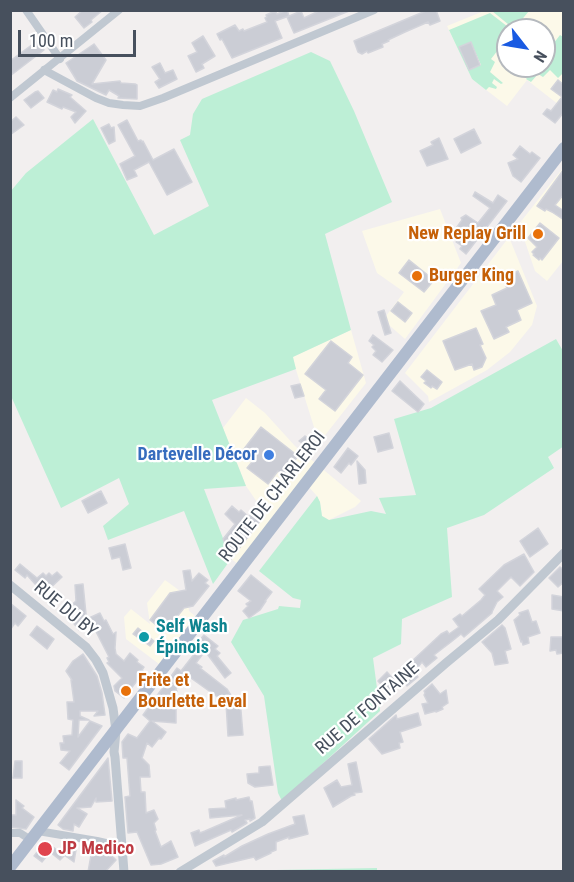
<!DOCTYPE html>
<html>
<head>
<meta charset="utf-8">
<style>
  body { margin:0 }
  #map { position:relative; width:574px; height:882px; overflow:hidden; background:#f2efef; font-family:"Roboto Condensed",sans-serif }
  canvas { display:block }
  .frame { position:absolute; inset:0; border:12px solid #47505d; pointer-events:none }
  .north { position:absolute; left:496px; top:18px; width:60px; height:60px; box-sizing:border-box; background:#fff; border:2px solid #b5b9be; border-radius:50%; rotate:121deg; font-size:16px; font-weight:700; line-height:24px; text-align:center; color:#47505d }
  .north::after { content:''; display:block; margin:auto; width:21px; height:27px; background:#195ae2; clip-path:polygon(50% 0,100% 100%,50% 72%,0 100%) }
  .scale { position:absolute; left:18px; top:30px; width:118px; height:27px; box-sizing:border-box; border:3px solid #47505d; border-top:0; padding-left:8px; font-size:18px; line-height:21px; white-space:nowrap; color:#47505d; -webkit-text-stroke:4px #fff; paint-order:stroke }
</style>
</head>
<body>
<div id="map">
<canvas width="574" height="882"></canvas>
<div class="frame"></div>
<div class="north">N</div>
<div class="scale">100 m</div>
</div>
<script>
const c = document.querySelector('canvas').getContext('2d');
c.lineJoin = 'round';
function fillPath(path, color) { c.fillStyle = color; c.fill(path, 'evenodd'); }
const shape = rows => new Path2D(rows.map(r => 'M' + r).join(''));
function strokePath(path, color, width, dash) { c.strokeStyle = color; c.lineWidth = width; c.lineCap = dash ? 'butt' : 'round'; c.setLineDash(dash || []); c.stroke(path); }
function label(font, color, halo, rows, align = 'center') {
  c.font = font + ' "Roboto Condensed",sans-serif'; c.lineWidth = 4.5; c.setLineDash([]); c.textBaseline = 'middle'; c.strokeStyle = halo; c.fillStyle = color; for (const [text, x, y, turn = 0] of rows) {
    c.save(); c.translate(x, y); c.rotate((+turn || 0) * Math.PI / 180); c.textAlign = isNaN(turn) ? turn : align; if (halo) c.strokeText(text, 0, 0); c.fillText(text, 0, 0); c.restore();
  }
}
const commercial = shape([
  [484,11,563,11,563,108,527,80,507,106,472,79,447,26],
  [508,30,544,30,544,66,508,66],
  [563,168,563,261,547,281,535,271,519,224],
  [440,209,461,263,405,339,389,325,386,316,404,292,377,273,362,231],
  [509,237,537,306,532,325,510,352,487,370,429,402,428,396,405,373],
  [351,330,366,383,319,443,292,357],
  [246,398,265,413,295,446,361,501,355,507,329,520,322,516,320,502,317,496,307,485,244,568,221,552,240,529,249,536,266,515,246,486,223,428],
  [165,580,187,596,189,611,195,616,159,664,126,639,124,617,131,609,150,624,147,603]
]);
const green = shape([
  [492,11,529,11,514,29],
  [490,13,512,30,508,30,508,37,491,59,495,62,490,72,503,83,501,84,494,79,492,83,497,87,496,89,489,87,486,90,472,79,449,30],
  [471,42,481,65,469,70,459,47],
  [560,35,563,37,563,73,558,78,550,70,543,77,538,74,531,82,526,79,536,66,544,66,544,56],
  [311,52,330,61,354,111,392,202,325,234,351,330,293,357,296,369,212,400,246,486,204,489,226,546,221,552,231,559,213,584,184,511,108,540,103,526,129,504,119,478,61,508,11,396,10,192,26,173,93,119,154,235,209,206,180,140,190,135,193,114,202,99],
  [556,339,563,351,564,446,548,457,554,468,484,515,447,528,452,597,402,619,401,644,373,658,380,711,282,801,278,793,264,696,231,642,243,620,278,609,279,606,300,608,301,600,293,598,259,571,317,496,320,502,322,516,329,520,371,511,386,514,379,498,416,495,394,419,431,408],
  [377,868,377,872,276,871,276,870]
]);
const building = shape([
  [83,10,103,10,91,20,92,22,84,28,75,17,83,10],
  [287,10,289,16,275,21,282,38,232,58,222,39,220,40,217,34,235,25,239,31,243,29,244,31,267,22,265,18,267,17,266,15,275,11,277,14,287,10],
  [321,10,349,11,294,33,287,17,301,11,304,18,321,10],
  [428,10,436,10,440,21,430,25,428,22,405,32,388,40,389,41,382,44,383,47,368,53,367,51,362,54,358,52,354,41,428,10],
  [203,36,215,56,202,64,204,68,196,72,188,56,197,52,192,43,203,36],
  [37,41,44,50,10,76,10,61,37,41],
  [471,42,480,65,469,70,459,47,471,42],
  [94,44,106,60,92,84,120,81,121,83,135,84,137,85,137,99,118,98,119,96,109,90,106,95,77,81,66,63,94,44],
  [160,63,165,73,173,70,177,79,159,88,155,82,160,79,152,67,160,63],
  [558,80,564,85,564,112,555,123,543,114,547,109,551,111,562,97,551,89,558,80],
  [58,89,72,95,70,97,86,111,75,123,71,117,76,112,63,107,62,109,47,102,53,90,57,92,58,89],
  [38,91,44,98,31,108,24,100,35,92,38,91],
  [16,117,24,125,10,135,10,122,16,117],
  [127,120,138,141,141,140,142,142,143,141,153,160,174,149,192,182,167,195,149,162,134,170,137,176,127,180,120,164,135,156,118,125,127,120],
  [109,124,111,128,114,127,115,141,109,144,101,128,109,124],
  [474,129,481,143,461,153,454,139,474,129],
  [439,138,448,159,427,166,420,151,433,145,431,142,439,138],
  [520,146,530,154,532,152,540,158,521,182,513,176,508,163,518,159,513,155,520,146],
  [564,169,564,194,555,205,564,211,564,220,552,212,546,209,545,211,537,206,564,169],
  [475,192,493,203,498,195,507,201,466,254,460,249,462,246,456,242,457,241,451,235,462,220,461,218,466,215,478,223,490,208,473,196,475,192],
  [540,223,559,238,542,260,540,258,539,260,533,255,534,254,532,252,537,247,528,238,540,223],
  [409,260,434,280,424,292,399,273,409,260],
  [518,271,532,303,517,310,521,320,506,327,509,332,494,339,481,311,496,305,492,295,507,288,502,278,518,271],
  [398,302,412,313,405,322,391,311,398,302],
  [384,310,391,333,385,335,378,312,384,310],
  [476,328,483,344,480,345,486,358,482,367,474,370,472,364,455,370,443,341,476,328],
  [373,335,393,350,382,362,373,355,376,351,372,347,374,345,369,341,373,335],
  [331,341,352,357,348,363,363,375,335,411,319,399,326,390,305,374,331,341],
  [427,370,442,382,437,389,432,386,431,388,424,383,426,381,421,377,427,370],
  [400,381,424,404,418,412,392,391,400,381],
  [300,384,304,396,295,398,291,386,300,384],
  [261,427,298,456,284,475,278,471,268,484,247,468,252,462,240,454,261,427],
  [389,433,393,448,378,452,374,437,389,433],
  [305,436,318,446,313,452,299,441,305,436],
  [348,448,358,456,351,465,349,463,341,473,334,467,348,448],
  [357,461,365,470,366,483,359,484,357,461],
  [101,491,107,503,88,513,82,501,101,491],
  [232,506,239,512,241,510,249,517,251,514,260,521,231,559,222,552,226,546,223,539,235,524,225,514,232,506],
  [538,528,548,544,530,557,520,541,538,528],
  [125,544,131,568,123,570,120,557,112,559,109,548,125,544],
  [524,554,534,572,520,586,511,577,497,591,503,597,497,602,492,612,492,613,464,637,461,634,451,642,434,655,437,658,426,667,422,662,414,672,418,677,407,686,400,676,414,665,411,662,441,634,447,631,449,634,459,627,453,619,460,614,462,616,481,600,485,595,479,589,504,565,524,554],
  [20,564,37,578,43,573,46,576,49,573,52,576,57,572,62,577,44,594,27,575,25,578,15,570,20,564],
  [560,567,564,570,564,582,558,587,549,578,560,567],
  [190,570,192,581,199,573,208,580,205,583,209,586,193,606,184,608,165,632,150,620,170,593,186,590,183,571,190,570],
  [251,575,272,592,265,601,266,601,260,610,249,618,243,611,248,606,246,604,251,601,238,591,251,575],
  [83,584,87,624,79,630,64,611,76,601,75,585,83,584],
  [552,595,564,597,564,611,552,609,552,595],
  [10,603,26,616,18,626,15,623,10,630,10,603],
  [528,610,532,622,536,621,540,633,528,637,529,643,523,645,522,641,521,642,514,620,520,615,519,613,528,610],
  [100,613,104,621,106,620,113,634,116,632,115,648,116,654,124,661,130,653,138,660,137,662,144,667,142,670,144,672,129,691,132,693,127,694,124,698,115,691,114,686,122,678,107,663,109,662,107,658,109,657,89,618,100,613],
  [502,625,505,628,511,649,505,651,508,663,495,665,492,653,482,642,502,625],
  [37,626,54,639,47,649,30,635,37,626],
  [138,628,154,641,150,646,133,634,138,628],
  [204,635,218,646,215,649,220,653,217,656,231,673,225,678,205,651,196,663,202,667,200,668,227,689,232,697,237,696,237,699,240,699,243,735,228,736,226,703,181,671,195,653,192,649,204,635],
  [551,637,564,637,564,653,557,654,556,650,550,651,551,637],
  [83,654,97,676,102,693,105,715,94,716,98,711,80,711,80,716,89,720,79,720,78,737,90,721,102,726,69,770,60,763,70,751,61,750,60,743,64,743,63,736,72,735,73,720,68,719,67,702,74,702,71,680,72,680,66,671,73,661,83,654],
  [177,668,184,673,173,684,177,686,176,690,177,691,169,701,176,700,176,723,152,721,166,732,161,739,159,738,152,747,147,743,142,758,149,765,150,777,140,777,141,792,145,792,146,813,154,810,158,819,154,823,156,830,155,831,161,847,171,841,178,857,161,864,151,865,137,832,128,833,125,797,130,796,127,758,123,758,122,742,128,734,137,738,150,721,143,715,177,668],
  [387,672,397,683,387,691,378,681,387,672],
  [432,684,440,694,446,690,448,703,442,707,443,709,436,712,436,711,425,714,422,704,428,703,424,695,425,693,424,691,432,684],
  [418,713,421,725,400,732,403,742,399,743,400,748,382,754,369,739,396,715,397,719,418,713],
  [108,758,112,801,96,802,96,798,91,807,77,808,87,814,82,822,79,827,74,824,73,831,63,829,58,825,108,758],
  [15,761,22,761,22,778,13,778,15,761],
  [356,762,362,792,354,793,355,795,351,796,333,807,324,788,337,780,341,787,352,785,348,764,356,762],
  [270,766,273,785,255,787,248,783,247,774,259,773,259,767,270,766],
  [249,797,250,801,252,801,255,818,250,821,250,819,245,820,247,823,232,832,231,830,195,846,191,833,199,830,200,833,205,831,242,815,210,818,209,809,226,808,225,801,236,798,236,800,249,797],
  [16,800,24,806,22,808,34,817,26,829,10,827,10,815,16,815,16,800],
  [304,815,308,834,289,839,289,837,276,842,276,850,271,852,271,853,256,860,254,857,216,866,213,861,224,855,224,857,242,846,268,834,295,824,293,817,304,815],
  [46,841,64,856,60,860,50,852,42,862,34,856,46,841],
  [67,842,77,844,74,862,64,855,67,842],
  [92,850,110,854,116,860,105,872,88,872,92,850]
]);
const minor = shape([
  [26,10,60,59],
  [44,70,96,98,109,103,123,105,140,106,163,98,374,10],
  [10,98,119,10],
  [38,831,97,841,123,847],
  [10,833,20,833,31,840]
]);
const tertiary = shape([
  [10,585,86,647,96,660,103,673,113,708,116,731,114,752,115,757,124,872],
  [180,872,262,822,446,663,498,620,564,553]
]);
const primary = shape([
  [10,867,564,148]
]);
const markers = [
  [538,234,6,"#e8710a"],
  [417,276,6,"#e8710a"],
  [269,455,6,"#3f7fe0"],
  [144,637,6,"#0f9aa8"],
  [126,691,6,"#e8710a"],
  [45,849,8,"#e0444e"]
];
const foodNames = [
  ["New Replay Grill",526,234,"right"],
  ["Burger King",429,276],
  ["Frite et",138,681],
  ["Bourlette Leval",138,702]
];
const shopNames = [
  ["Dartevelle Décor",257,455]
];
const streetNames = [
  ["ROUTE DE CHARLEROI",273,497,-52],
  ["RUE DU BY",65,610,40],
  ["RUE DE FONTAINE",368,709,-41]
];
const cultureNames = [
  ["Self Wash",156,627],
  ["Épinois",156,648]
];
const healthNames = [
  ["JP Medico",58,849]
];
fillPath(commercial, '#fcf9e9');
fillPath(green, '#bdefd6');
fillPath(building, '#cbcdd5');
strokePath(building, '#d3d4db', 1.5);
strokePath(minor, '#c0c8d1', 8);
strokePath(tertiary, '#c0c8d1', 9);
strokePath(primary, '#afbbce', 12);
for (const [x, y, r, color] of markers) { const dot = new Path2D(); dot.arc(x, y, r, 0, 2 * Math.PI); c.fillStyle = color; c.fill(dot); strokePath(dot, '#fff', 2); }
label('bold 18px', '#c56008', '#fff', foodNames, 'left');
label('bold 18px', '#366cbe', '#fff', shopNames, 'right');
label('18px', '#47505d', '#fff', streetNames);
label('bold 18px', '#0d838f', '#fff', cultureNames, 'left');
label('bold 18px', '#be3a42', '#fff', healthNames, 'left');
</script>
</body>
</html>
